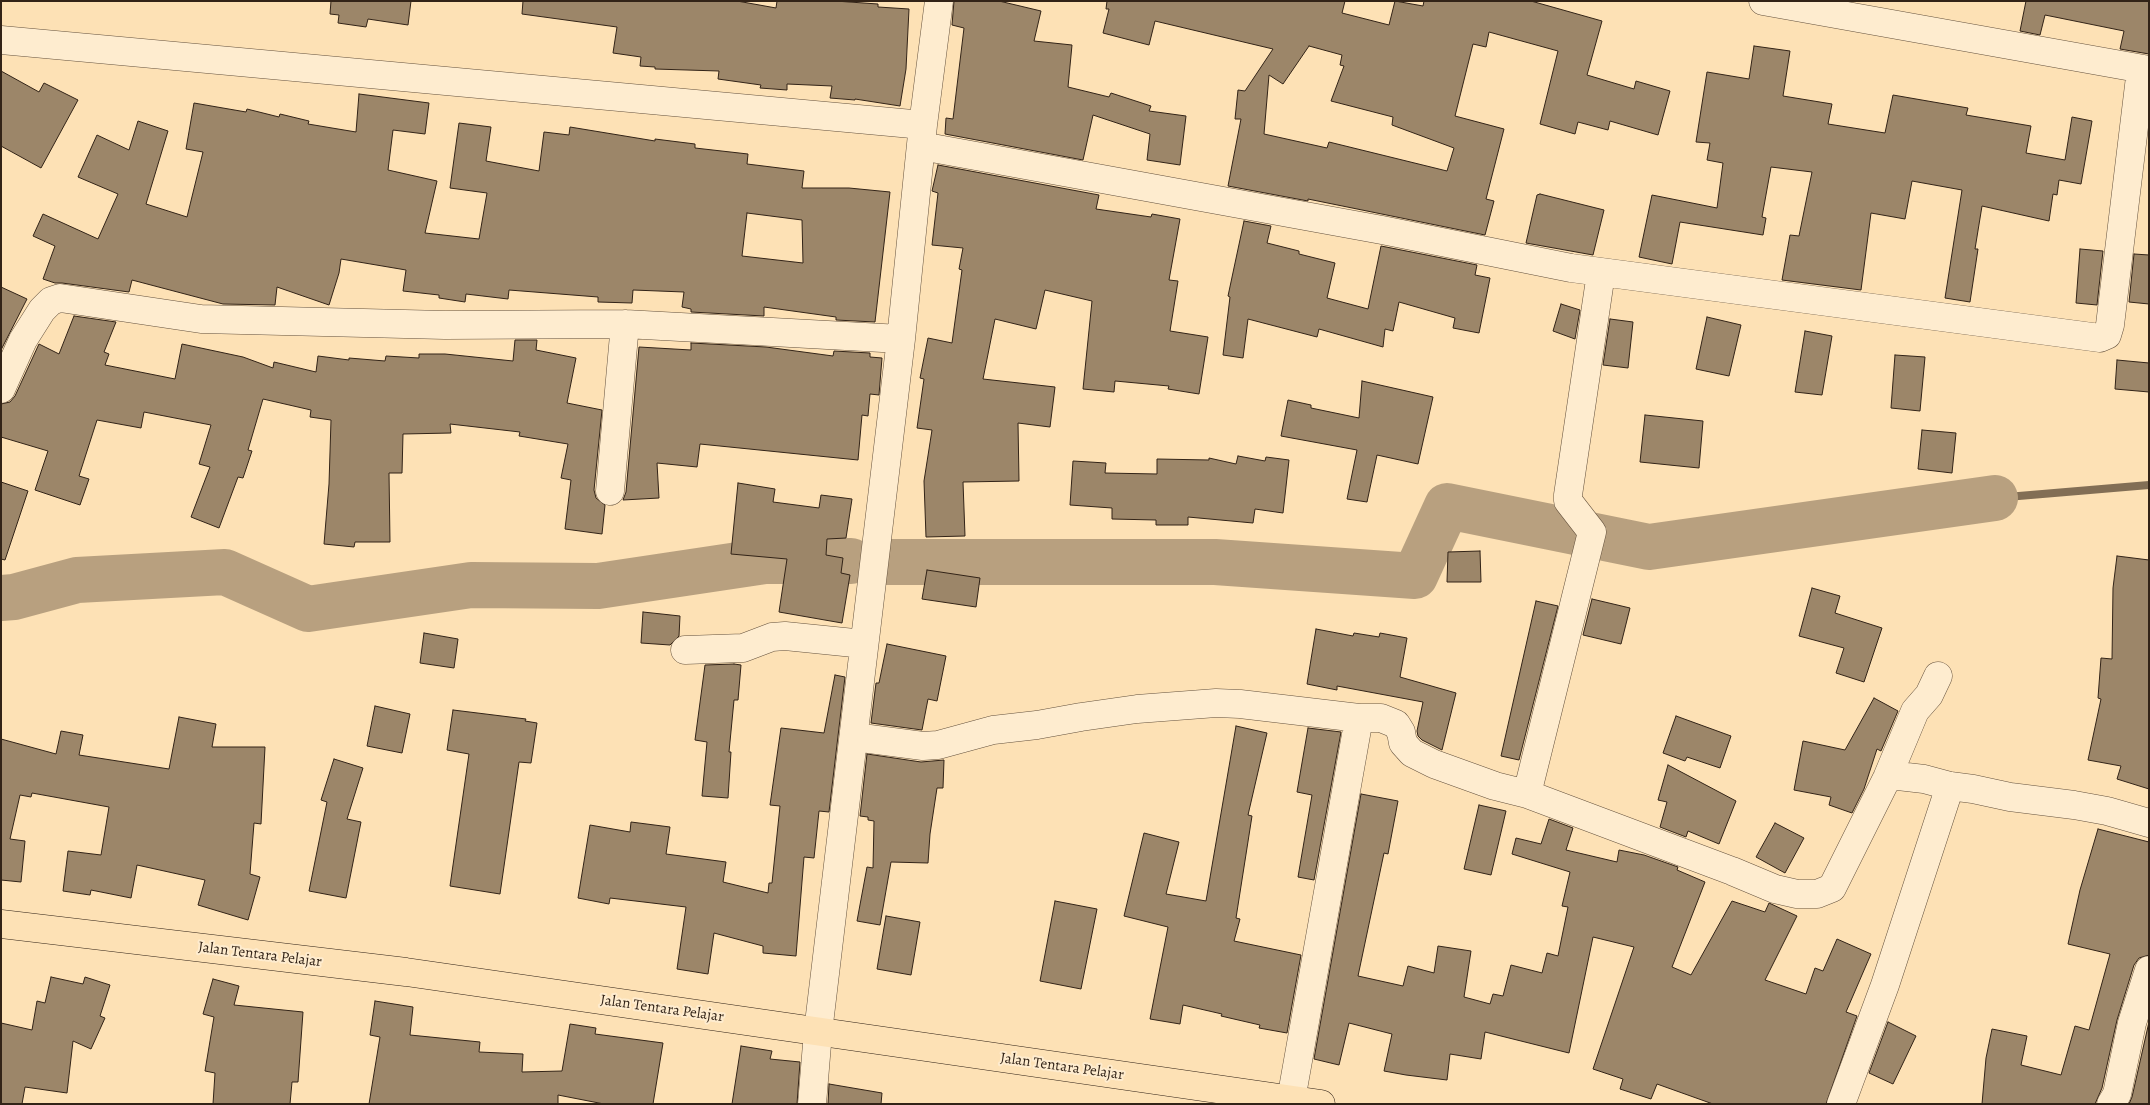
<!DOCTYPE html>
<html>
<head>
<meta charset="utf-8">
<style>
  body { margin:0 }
  #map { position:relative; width:2150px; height:1105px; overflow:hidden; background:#fde1b5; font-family:Alegreya,serif }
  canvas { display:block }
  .frame { position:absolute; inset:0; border:2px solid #322317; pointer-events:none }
</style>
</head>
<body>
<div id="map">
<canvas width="2150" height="1105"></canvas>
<div class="frame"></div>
</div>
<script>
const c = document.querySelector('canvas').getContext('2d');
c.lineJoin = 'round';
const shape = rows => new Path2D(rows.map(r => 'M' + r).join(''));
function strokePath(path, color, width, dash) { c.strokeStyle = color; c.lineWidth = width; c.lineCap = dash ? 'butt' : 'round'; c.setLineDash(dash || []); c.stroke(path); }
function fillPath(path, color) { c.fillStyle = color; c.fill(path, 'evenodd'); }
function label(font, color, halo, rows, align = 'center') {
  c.font = font + ' Alegreya,serif'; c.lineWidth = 4; c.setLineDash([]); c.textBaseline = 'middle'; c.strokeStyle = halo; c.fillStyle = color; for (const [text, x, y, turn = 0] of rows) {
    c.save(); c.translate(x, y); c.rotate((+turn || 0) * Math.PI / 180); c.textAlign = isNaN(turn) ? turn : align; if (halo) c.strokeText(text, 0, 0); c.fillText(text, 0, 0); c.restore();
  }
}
const stream = shape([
  [1995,498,2149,485]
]);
const river = shape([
  [878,562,1215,562,1415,576,1447,506,1649,547,1995,498],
  [1,598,14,597,77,580,225,572,308,609,471,585,598,586,765,561,851,561]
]);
const building = shape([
  [331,1,411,1,408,25,368,19,366,27,338,23,339,15,330,14,331,1],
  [523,1,737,1,776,8,777,1,835,1,878,4,878,7,909,9,906,69,900,106,855,99,855,100,830,98,832,86,787,84,787,90,760,88,761,85,718,79,719,71,655,69,655,67,640,66,641,57,613,53,617,27,522,14,523,1],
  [954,1,999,1,1041,11,1034,41,1072,45,1068,87,1109,97,1111,93,1151,106,1149,111,1186,116,1180,165,1147,160,1150,134,1093,115,1083,160,945,134,946,118,953,119,964,28,952,25,954,1],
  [1107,1,1345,1,1342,13,1389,25,1395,1,1423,6,1424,1,1531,1,1602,21,1587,75,1634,89,1636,81,1670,91,1658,135,1610,121,1608,130,1578,122,1575,134,1540,124,1558,51,1489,32,1486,47,1473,44,1455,116,1504,129,1486,199,1494,201,1485,235,1308,199,1308,201,1228,186,1241,119,1235,119,1238,90,1245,91,1273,49,1155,21,1149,45,1103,33,1109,9,1106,9,1107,1],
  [1309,46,1342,55,1340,65,1344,66,1331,101,1393,117,1392,125,1454,148,1447,171,1329,142,1327,148,1264,134,1269,75,1283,84,1309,46],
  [2026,1,2149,1,2149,54,2120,49,2124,31,2045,15,2040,35,2020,31,2026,1],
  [1754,46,1790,51,1783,96,1832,104,1828,124,1885,133,1893,95,1968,108,1966,115,2031,126,2026,153,2065,160,2072,117,2092,121,2081,184,2059,180,2057,195,2053,194,2049,221,1982,206,1975,249,1978,249,1970,302,1945,298,1962,190,1912,181,1905,219,1871,213,1861,290,1782,280,1790,235,1799,236,1812,172,1771,167,1762,217,1766,218,1763,235,1680,222,1672,264,1639,257,1652,195,1717,208,1723,163,1707,160,1710,143,1696,142,1707,72,1749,79,1754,46],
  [1,71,39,92,44,83,78,100,41,168,1,146,1,71],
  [359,94,429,103,425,134,393,130,388,170,437,181,425,233,479,239,487,193,450,188,459,123,491,127,486,161,539,171,544,132,569,135,570,127,655,141,655,139,695,144,695,148,748,154,747,164,804,171,802,188,849,188,890,192,875,322,836,320,836,317,764,307,764,316,691,312,691,309,682,307,684,292,633,290,632,303,598,302,598,297,509,290,508,299,466,294,465,302,439,298,439,295,403,291,406,270,341,259,339,273,329,305,277,287,275,305,223,304,132,280,129,292,62,283,55,283,43,279,55,246,33,236,43,214,98,239,118,194,78,177,97,135,129,150,138,121,168,131,146,204,187,217,203,152,186,149,194,103,246,112,247,109,279,117,280,114,309,121,308,124,356,132,359,94],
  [747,213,802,220,803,263,742,256,747,213],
  [938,165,1099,195,1096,209,1151,217,1152,214,1180,219,1169,280,1178,281,1170,331,1208,337,1199,394,1168,389,1169,386,1115,381,1114,392,1083,389,1092,301,1045,290,1036,329,995,319,983,379,1055,387,1050,427,1018,423,1019,481,963,482,965,536,926,537,924,481,932,430,917,428,924,379,920,378,928,338,952,343,962,270,959,269,963,248,932,245,938,193,932,191,938,165],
  [1540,194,1604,210,1593,255,1526,243,1537,195,1540,194],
  [1244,221,1271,226,1267,243,1299,251,1299,254,1335,263,1327,298,1368,309,1381,246,1477,265,1475,275,1490,278,1479,333,1453,328,1455,318,1399,302,1393,331,1385,329,1383,347,1319,329,1317,337,1248,319,1243,358,1223,355,1230,297,1228,296,1244,221],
  [2080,249,2103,251,2097,305,2076,303,2080,249],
  [2134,254,2149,255,2149,304,2129,302,2134,254],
  [1,287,27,299,1,350,1,287],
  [1561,304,1580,310,1575,339,1553,331,1561,304],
  [74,316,116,322,104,352,109,354,105,365,175,379,182,344,243,357,273,368,274,362,316,372,318,356,349,360,349,358,385,361,386,356,419,358,419,354,445,354,513,361,515,340,537,340,536,350,576,358,567,403,602,410,594,490,596,498,605,505,602,534,565,529,571,480,561,478,568,444,519,436,520,432,450,424,451,433,403,434,402,473,389,473,390,542,355,542,354,547,324,544,329,484,331,420,310,417,311,410,263,399,248,450,252,451,243,478,238,477,219,528,191,517,210,467,199,464,211,425,144,412,141,428,97,420,79,476,89,479,80,505,35,490,48,451,1,437,1,404,10,402,15,396,39,344,59,354,74,316],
  [1707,317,1741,325,1729,376,1696,369,1707,317],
  [1610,319,1633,322,1628,368,1603,365,1610,319],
  [1805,331,1832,336,1822,395,1795,392,1805,331],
  [691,343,766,347,833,356,834,351,870,353,870,357,882,358,879,395,870,394,868,416,862,415,858,460,700,444,697,467,657,463,659,498,623,500,626,492,639,347,691,350,691,343],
  [1895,355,1925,357,1920,411,1891,408,1895,355],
  [2117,360,2149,363,2149,392,2115,389,2117,360],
  [1362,381,1433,397,1418,464,1377,455,1367,502,1347,499,1357,450,1281,436,1288,400,1311,405,1311,408,1359,418,1362,381],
  [1645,415,1703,421,1699,468,1640,462,1645,415],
  [1922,430,1956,433,1952,473,1918,469,1922,430],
  [1238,456,1265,461,1266,457,1289,460,1283,513,1255,509,1253,523,1188,517,1188,525,1156,525,1156,520,1112,519,1112,508,1070,505,1073,461,1106,463,1105,473,1157,474,1157,459,1209,460,1209,458,1236,464,1238,456],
  [1,482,28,491,5,560,1,559,1,482],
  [738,483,775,489,773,502,819,508,821,495,852,499,846,538,827,539,826,555,843,558,841,573,850,575,842,623,779,612,787,559,731,554,738,483],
  [1480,551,1481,582,1447,582,1448,552,1480,551],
  [2117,556,2149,560,2149,789,2117,779,2121,766,2088,760,2101,699,2098,698,2101,658,2112,659,2113,588,2117,556],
  [927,570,980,578,976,607,922,599,927,570],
  [1812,588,1840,596,1835,613,1882,628,1864,682,1836,673,1844,648,1799,636,1812,588],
  [1592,599,1630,608,1621,644,1583,635,1592,599],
  [1536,601,1558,606,1519,760,1501,756,1536,601],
  [643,612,680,616,679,636,670,645,641,643,643,612],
  [1316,629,1353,636,1354,633,1379,637,1380,633,1407,638,1400,677,1456,693,1442,750,1422,740,1418,736,1417,731,1423,702,1337,686,1337,690,1307,684,1316,629],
  [424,633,458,639,454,668,420,663,424,633],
  [887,644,946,656,937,701,928,699,922,730,871,723,876,683,879,683,887,644],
  [734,664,741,665,738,700,734,700,729,752,731,752,728,798,702,796,707,742,695,740,705,665,734,664],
  [835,675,845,677,829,812,819,811,814,858,804,857,796,956,763,953,763,946,714,933,708,974,677,969,686,907,610,898,609,904,578,898,590,825,630,832,631,822,670,827,666,854,726,862,723,882,768,893,769,883,772,883,780,806,770,805,781,728,824,733,835,675],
  [1874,698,1898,711,1881,751,1877,749,1864,789,1852,813,1829,805,1831,797,1794,790,1803,741,1845,750,1874,698],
  [375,706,410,714,402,753,367,746,375,706],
  [453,710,526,719,525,721,537,723,531,763,519,762,500,894,450,886,469,754,447,750,453,710],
  [1676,716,1731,736,1720,768,1687,757,1685,761,1663,753,1676,716],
  [179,717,216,724,212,747,265,747,261,824,254,823,250,874,260,877,248,920,198,905,205,880,137,865,131,898,91,890,90,895,63,891,68,851,101,855,109,807,32,793,31,797,20,795,10,839,25,841,21,882,1,880,1,739,56,754,61,731,83,735,79,755,169,769,179,717],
  [1236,726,1267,733,1248,815,1252,816,1236,918,1240,919,1234,941,1301,955,1287,1033,1259,1028,1260,1025,1221,1016,1222,1014,1183,1005,1180,1024,1150,1019,1168,927,1124,916,1144,833,1179,842,1166,894,1206,901,1236,726],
  [1308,728,1341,732,1314,880,1298,877,1312,795,1297,792,1308,728],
  [867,754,921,762,944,760,943,788,937,788,930,834,928,863,891,862,880,925,857,921,867,867,873,868,874,821,868,820,868,817,860,816,867,754],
  [334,759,363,768,347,819,361,822,346,898,309,891,327,802,321,800,334,759],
  [1668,765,1736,801,1719,844,1688,831,1686,837,1660,827,1667,802,1658,800,1668,765],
  [1361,794,1398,801,1388,854,1384,853,1358,976,1403,986,1408,966,1434,973,1438,946,1471,951,1464,997,1490,1004,1493,994,1503,996,1511,965,1542,973,1547,953,1558,956,1568,907,1562,906,1570,872,1512,854,1516,838,1541,844,1549,819,1573,828,1566,850,1617,862,1619,850,1644,855,1678,867,1677,870,1705,882,1672,967,1691,975,1732,901,1765,912,1769,903,1797,916,1765,980,1806,994,1815,968,1823,971,1837,939,1871,954,1846,1012,1857,1016,1826,1104,1713,1104,1657,1084,1651,1099,1620,1089,1623,1079,1593,1069,1634,947,1593,937,1569,1053,1485,1032,1481,1059,1450,1054,1447,1080,1406,1075,1384,1071,1392,1034,1349,1023,1339,1065,1314,1059,1361,794],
  [1479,805,1506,811,1491,875,1464,869,1479,805],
  [1775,823,1804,838,1785,873,1756,857,1775,823],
  [2098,829,2149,842,2149,955,2139,958,2134,965,2117,1020,2102,1088,2095,1104,1982,1104,1986,1058,1992,1029,2027,1036,2021,1065,2061,1075,2075,1026,2089,1030,2110,954,2068,944,2080,890,2098,829],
  [1055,901,1097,909,1081,989,1040,981,1055,901],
  [886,916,920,922,911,975,877,969,886,916],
  [51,977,83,984,85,977,110,985,100,1016,105,1018,91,1049,73,1041,67,1093,25,1087,22,1104,1,1104,1,1023,32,1030,37,1001,45,1003,51,977],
  [213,979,239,986,234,1005,303,1012,298,1082,292,1082,290,1104,213,1104,215,1073,205,1071,214,1017,203,1014,213,979],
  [375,1001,413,1007,410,1035,480,1042,479,1052,523,1054,522,1072,562,1071,570,1024,596,1028,595,1034,663,1043,653,1104,604,1104,558,1095,558,1104,369,1104,380,1037,370,1035,375,1001],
  [1888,1022,1916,1036,1893,1084,1869,1073,1888,1022],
  [2149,1022,2149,1104,2129,1104,2132,1097,2149,1022],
  [741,1046,772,1051,770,1059,800,1062,797,1104,732,1104,741,1046],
  [829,1084,882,1093,881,1104,828,1104,829,1084]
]);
const street = shape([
  [1763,1,2149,70],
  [1,40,923,125],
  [921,146,1382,230,1571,268,2100,338,2107,335,2110,325,2141,69],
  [1,389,23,340,42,310,51,301,60,298,201,319,445,325,625,324,901,339],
  [610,491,625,324],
  [685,650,743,648,772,637,785,636,864,644],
  [854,737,923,746,938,745,993,730,1037,725,1081,717,1137,709,1216,703,1240,704,1359,718,1381,718,1396,724,1401,732,1403,743,1412,753,1434,764,1495,786,1527,794,1732,871,1775,889,1797,894,1817,894,1832,888,1887,778,1915,711,1929,695,1938,676],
  [1887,778,1898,776,1924,779,1950,786,1973,789,2010,797,2074,805,2107,811,2149,823],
  [1527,794,1592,532,1568,501,1568,495,1601,273],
  [1291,1100,1359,718],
  [812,1104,818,1032,901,339,923,125,939,1],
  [1841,1104,1885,985,1950,786],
  [2111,1104,2117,1094,2132,1023,2149,970]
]);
const highway = shape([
  [1,924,406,972,1321,1104]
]);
const streetNames = [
  ["Jalan Tentara Pelajar",260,955,7],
  ["Jalan Tentara Pelajar",662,1009,8],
  ["Jalan Tentara Pelajar",1062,1067,8]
];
strokePath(stream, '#826e55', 8);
strokePath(river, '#b8a07f', 46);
fillPath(building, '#9c8669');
strokePath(building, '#322317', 1);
strokePath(street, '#65523e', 29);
strokePath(highway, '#322317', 29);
strokePath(street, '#feeccf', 28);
strokePath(highway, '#fde1b5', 28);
label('15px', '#322317', '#feeccf', streetNames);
</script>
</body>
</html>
